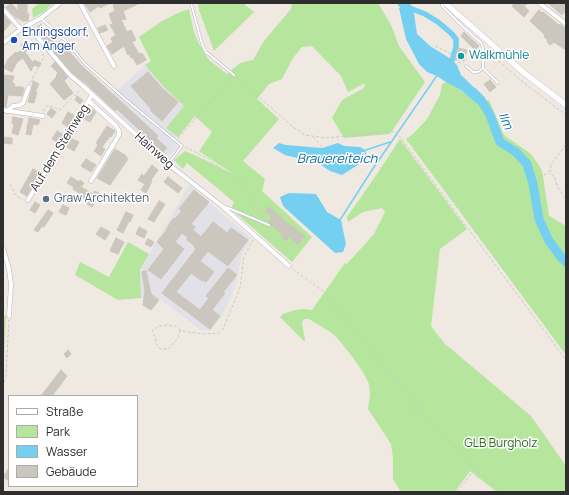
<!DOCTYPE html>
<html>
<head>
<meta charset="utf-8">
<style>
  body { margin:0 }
  #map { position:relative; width:569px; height:495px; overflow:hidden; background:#efe9e1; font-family:Manrope,sans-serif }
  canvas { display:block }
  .frame { position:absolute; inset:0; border:4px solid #2e2e2e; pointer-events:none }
  .legend { position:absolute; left:8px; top:395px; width:130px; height:92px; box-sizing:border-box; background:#fff; border:1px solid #ababab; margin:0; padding:5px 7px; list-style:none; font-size:12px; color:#2e2e2e }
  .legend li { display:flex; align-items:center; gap:8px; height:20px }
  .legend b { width:20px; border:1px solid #ababab }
</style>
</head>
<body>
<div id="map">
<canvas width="569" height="495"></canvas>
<div class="frame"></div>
<ul class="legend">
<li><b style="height:5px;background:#fff"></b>Straße</li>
<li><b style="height:11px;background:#b6e59e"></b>Park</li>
<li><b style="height:11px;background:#75cff0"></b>Wasser</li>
<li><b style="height:11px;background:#cbc7bf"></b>Gebäude</li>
</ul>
</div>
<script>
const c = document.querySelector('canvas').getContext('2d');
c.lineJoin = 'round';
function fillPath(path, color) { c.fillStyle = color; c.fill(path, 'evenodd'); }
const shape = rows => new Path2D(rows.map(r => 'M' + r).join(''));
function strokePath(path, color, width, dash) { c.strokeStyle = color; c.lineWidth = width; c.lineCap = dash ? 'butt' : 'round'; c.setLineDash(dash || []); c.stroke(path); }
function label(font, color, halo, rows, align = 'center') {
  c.font = font + ' Manrope,sans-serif'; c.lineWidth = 3; c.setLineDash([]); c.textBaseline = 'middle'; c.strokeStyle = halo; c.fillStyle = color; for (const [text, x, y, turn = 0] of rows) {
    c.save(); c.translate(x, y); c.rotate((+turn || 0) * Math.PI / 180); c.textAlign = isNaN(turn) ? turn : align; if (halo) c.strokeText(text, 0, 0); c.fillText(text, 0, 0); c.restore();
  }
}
const industrial = shape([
  [145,65,167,89,195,116,173,142,178,147,168,157,104,103],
  [189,185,252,239,242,253,236,284,223,315,211,330,202,331,160,299,151,310,143,305,143,298,141,298,140,270]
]);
const green = shape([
  [39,3,53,3,45,11,33,18,32,9],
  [198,3,243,3,254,12,214,51,199,10],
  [292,3,378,3,391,25,399,46,425,82,390,134,344,138,332,118,342,100,364,88,365,83,348,92,341,76,312,46,302,47,293,58,282,79,269,84,257,99,279,119,243,161,265,179,262,191,312,237,292,262,231,209,234,202,187,163,183,169,174,160,185,151,203,159,233,174,199,151,212,132,195,116,178,137,166,128,184,106,166,89,145,65,151,61,139,37,162,21,178,13,189,9,194,32,199,44,209,60,227,74,240,63,253,60,264,41,291,9],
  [446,82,461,90,477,104,489,100,504,135,531,154,542,170,549,216,566,226,566,355,406,139,413,134,427,119,440,95,442,84],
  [400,139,467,229,440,249,431,326,444,343,531,416,566,466,566,492,497,492,470,471,455,492,401,492,393,479,393,458,391,444,368,409,370,395,369,384,364,374,354,359,339,340,332,333,309,319,304,319,302,323,305,340,304,341,280,317,283,314,295,310,303,309,312,310,345,263,347,264,374,234,385,212,382,208,363,212,348,222,347,217,375,177],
  [128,242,149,254,140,270,141,298,118,300,75,275,80,262,109,277],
  [6,314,3,379,3,380,3,319]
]);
const water = shape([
  [407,7,414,13,417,34,430,46,451,59,457,65,461,75,485,98,477,104,461,90,446,82,437,76,427,72,419,64,406,39,399,8],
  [279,143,286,145,322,148,338,143,344,146,360,147,365,150,367,156,361,163,342,175,330,171,318,163,285,155,273,148],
  [289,193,316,194,327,212,341,220,346,244,343,252,335,253,283,206,280,197]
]);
const stream = shape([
  [363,151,390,142],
  [340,220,372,170,438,74]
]);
const canal = shape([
  [407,7,425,14,438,22,451,33,456,39,456,47,450,67]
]);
const river = shape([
  [402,3,407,7,409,19],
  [473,92,481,100,490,115,500,142,516,152,527,164,533,184,539,219,549,241,561,257,566,262]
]);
const building = shape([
  [11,3,18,11,18,3,27,3,27,14,29,14,28,21,23,21,15,17,6,7,11,3],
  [84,3,111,3,100,8,99,6,90,12,84,3],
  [118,3,140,3,123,11,126,19,121,20,127,32,131,30,136,40,132,42,139,54,142,53,146,60,137,65,133,58,131,58,129,54,128,55,124,46,112,54,107,46,113,42,111,38,116,35,110,25,113,24,109,14,115,11,113,5,118,3],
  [514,3,528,3,524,6,529,11,524,17,512,6,514,3],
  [548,3,564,3,566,5,564,8,566,10,562,15,548,3],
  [539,10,542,13,543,12,559,25,560,24,566,29,566,47,564,49,554,42,550,45,547,42,548,40,544,37,545,35,530,21,539,10],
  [3,14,11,23,3,32,3,14],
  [41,24,46,33,45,34,57,44,60,41,81,65,155,133,158,136,156,138,167,148,163,152,117,109,115,111,86,84,88,81,85,83,72,73,35,29,41,24],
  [105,25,108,30,100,33,98,28,105,25],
  [464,32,479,46,475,50,461,36,464,32],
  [25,42,29,50,25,52,33,63,34,60,41,63,39,67,34,65,31,71,23,58,17,62,12,72,4,68,8,59,16,52,17,53,23,49,21,45,25,42],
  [458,48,467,50,464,61,455,59,458,48],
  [55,62,68,77,64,81,73,93,64,100,50,84,57,76,56,75,58,73,51,66,55,62],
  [148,72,163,89,178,102,162,121,150,110,151,109,131,86,148,72],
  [4,75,14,76,12,83,15,84,14,87,23,87,23,89,24,89,22,96,8,95,6,107,3,106,4,75],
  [490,80,496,87,490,92,484,84,490,80],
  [33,81,39,84,35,92,37,92,34,103,28,102,32,88,33,81],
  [77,96,83,100,80,104,75,100,77,96],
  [51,108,56,112,52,118,47,114,51,108],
  [90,108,96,112,90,122,83,118,90,108],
  [68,112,75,116,68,127,62,123,68,112],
  [13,117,23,119,18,135,12,133,14,125,12,123,13,117],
  [29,118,40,120,38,125,33,124,31,135,26,134,29,118],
  [107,126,115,131,111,137,110,136,102,147,105,149,101,156,94,151,98,145,96,143,107,126],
  [57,131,64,135,59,143,52,139,57,131],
  [3,137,12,138,12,144,3,143,3,137],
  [72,139,79,142,74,151,67,147,72,139],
  [115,149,125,155,128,159,110,185,97,178,115,149],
  [86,159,96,165,91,172,81,166,86,159],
  [152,165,158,170,151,180,152,181,146,193,141,190,145,184,138,180,142,174,144,176,152,165],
  [33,169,40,173,27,196,20,192,33,169],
  [71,177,79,182,80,180,84,183,81,187,93,194,95,191,102,195,99,200,97,199,92,207,87,204,88,202,83,198,84,196,73,189,74,187,67,183,71,177],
  [168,177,182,188,178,193,164,182,168,177],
  [194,190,209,202,191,224,195,227,193,230,201,237,213,222,227,233,231,228,248,240,228,266,208,251,200,261,214,272,206,282,203,280,202,281,191,273,176,292,200,310,209,298,206,296,228,268,237,275,223,292,225,293,212,310,220,316,210,329,162,293,196,249,194,247,195,246,187,240,188,238,182,233,175,242,184,249,161,279,148,270,164,249,157,242,166,231,170,223,174,218,175,219,182,211,179,209,194,190],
  [46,194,50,197,46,204,42,201,46,194],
  [159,201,165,204,154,222,148,219,159,201],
  [35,202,40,205,35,213,30,210,35,202],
  [63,205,69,208,66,215,59,212,63,205],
  [269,207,286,222,305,236,298,244,289,237,286,241,282,238,284,235,271,225,269,222,272,218,265,211,269,207],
  [48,210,53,213,44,227,42,226,38,232,34,230,48,210],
  [126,212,133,215,130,222,129,221,123,233,117,230,126,212],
  [101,227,110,232,105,240,96,234,101,227],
  [139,227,147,231,144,238,136,234,139,227],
  [116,238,124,242,118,254,110,251,116,238],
  [148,239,154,242,151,247,145,244,148,239],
  [146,271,151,294,159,300,151,310,143,305,145,291,142,272,146,271],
  [68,350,71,354,67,358,64,354,68,350],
  [61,370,67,376,52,396,41,396,61,370],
  [9,468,9,481,3,477,9,468]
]);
const path = shape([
  [435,46,450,53,450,57,462,64],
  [487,51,524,83,566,115],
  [237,78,293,127,305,135,326,138,391,131,398,134,566,360],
  [30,83,44,57,37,44],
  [43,111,48,105,60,110,80,90],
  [313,137,318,142,322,147],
  [178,138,232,78],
  [566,145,551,164,550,173,555,178,557,186,566,200],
  [185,147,207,158,243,184,254,204,265,219],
  [539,177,549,173],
  [10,184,15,194,19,198,23,200],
  [293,269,323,291,420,409,477,471,502,492],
  [180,330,178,338,168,349,160,349,156,343,155,337,152,331,159,326,167,325,175,326,180,330,188,332,204,334,218,333,223,329,240,288,244,256,253,240],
  [3,387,6,375,9,320],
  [408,417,420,409],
  [457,492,475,469]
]);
const lane = shape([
  [191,3,202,44,206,52,234,75],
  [442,3,442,6,461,25,481,43,483,48,483,68,478,72,473,72,466,66],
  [41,18,69,44,84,63,125,99,182,146,169,163],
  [483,68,498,83],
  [226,207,269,225]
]);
const street = shape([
  [80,3,114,66],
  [539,3,566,24],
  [3,9,21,29],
  [28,26,70,75,83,86,168,164,222,206,289,266],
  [3,43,21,29,41,18,60,3],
  [89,101,116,126,119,131,119,135,91,181],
  [3,110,43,116],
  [7,111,13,106,20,105,23,103,29,87],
  [28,200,92,95],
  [3,248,9,269,11,285,9,316]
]);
const secondary = shape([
  [445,3,523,72,566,105]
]);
const markers = [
  [14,40,4,"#1a4fb4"],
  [461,56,4,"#0f9aa8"],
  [46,199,4,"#5c6f8a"]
];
const transitNames = [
  ["Ehringsdorf,",22,33],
  ["Am Anger",22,47]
];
const cultureNames = [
  ["Walkmühle",469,56]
];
const streetNames = [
  ["Auf dem Steinweg",60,148,-58],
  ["Hainweg",154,151,42]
];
const serviceNames = [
  ["Graw Architekten",54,199]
];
const parkNames = [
  ["GLB Burgholz",501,444]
];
const waterNames = [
  ["Ilm",505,121,66],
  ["Brauereiteich",337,159]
];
fillPath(industrial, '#e3e1e8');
fillPath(green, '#b6e59e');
fillPath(water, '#75cff0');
strokePath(stream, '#75cff0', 1.5);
strokePath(canal, '#75cff0', 5.5);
strokePath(river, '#75cff0', 9);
fillPath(building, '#cbc7bf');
strokePath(building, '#cbc5ba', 1);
strokePath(lane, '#b4b7c1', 3);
strokePath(street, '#b4b7c1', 5);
strokePath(secondary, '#b4b7c1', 6);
strokePath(path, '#c9c9c9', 1, [3, 2]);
strokePath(lane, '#fff', 2);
strokePath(street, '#fff', 4);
strokePath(secondary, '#fff', 5.5);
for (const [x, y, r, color] of markers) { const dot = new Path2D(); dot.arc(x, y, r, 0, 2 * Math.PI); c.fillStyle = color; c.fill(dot); strokePath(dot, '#fff', 1.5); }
label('12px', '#164399', '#fff', transitNames, 'left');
label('12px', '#0d838f', '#fff', cultureNames, 'left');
label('12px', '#2e2e2e', '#fff', streetNames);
label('12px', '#4e5e75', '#fff', serviceNames, 'left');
label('12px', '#2c6e1b', '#fff', parkNames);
label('italic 13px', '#0d6fa3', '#fff', waterNames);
</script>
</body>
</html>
